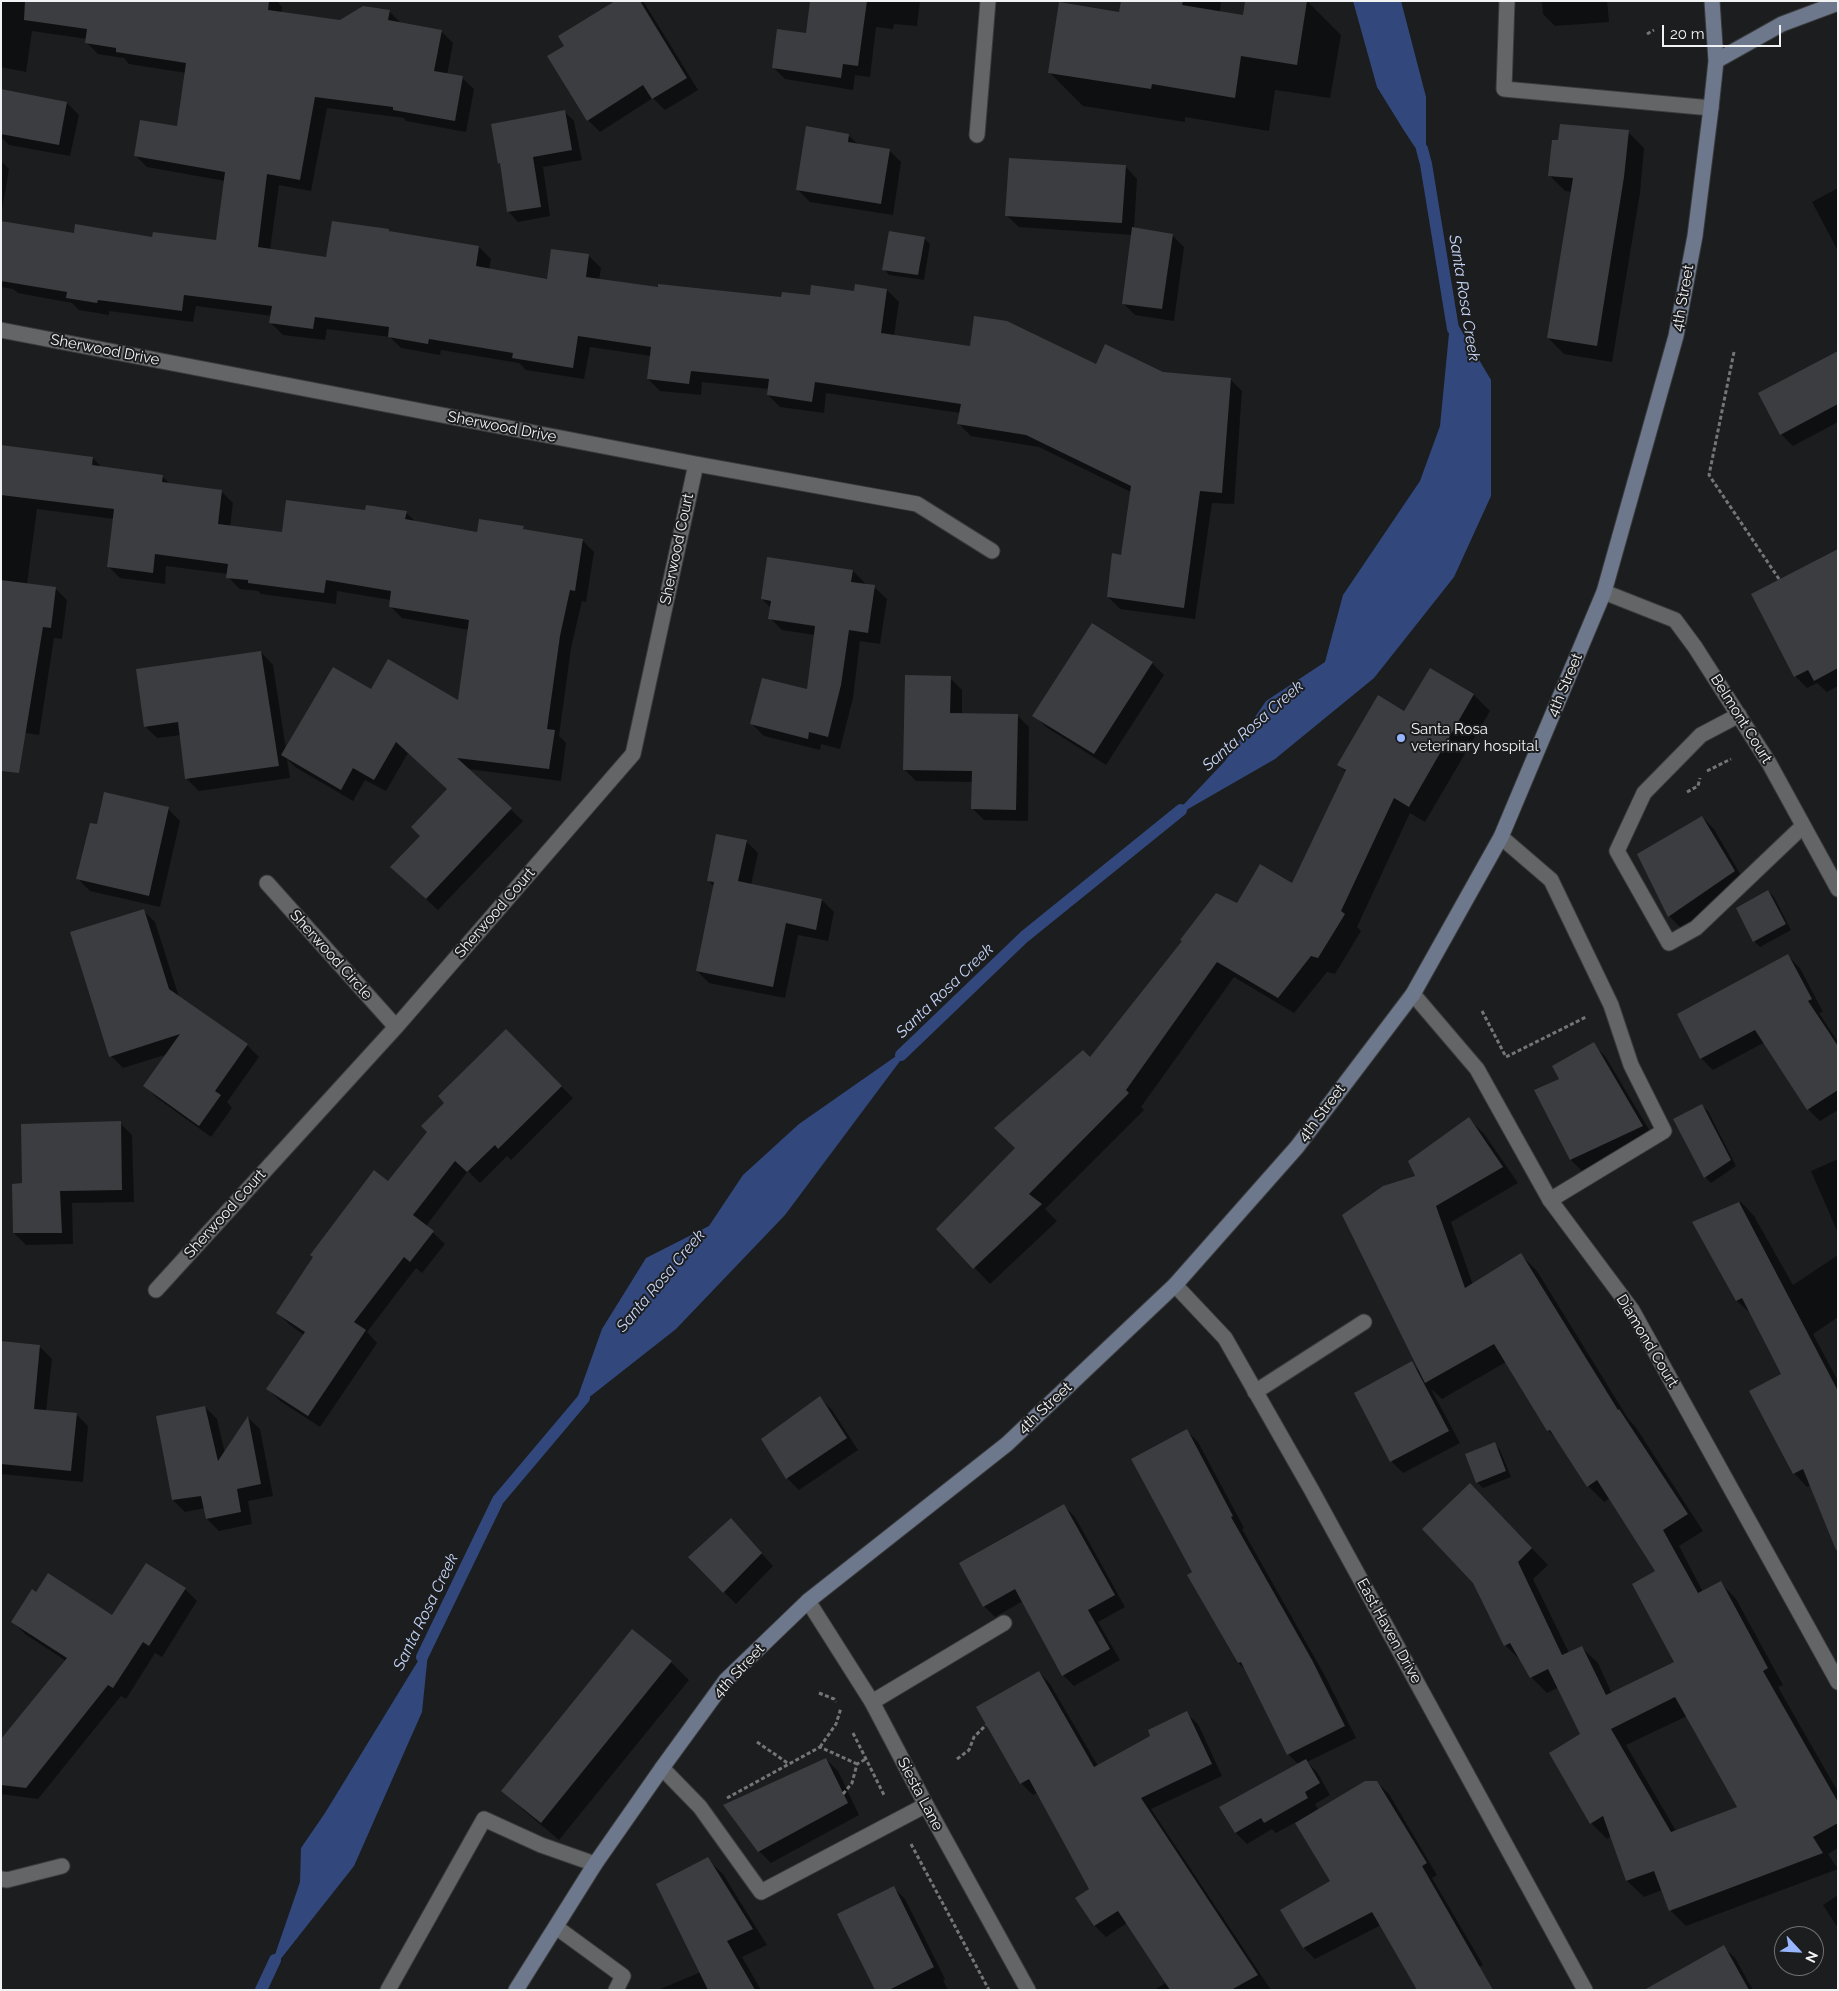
<!DOCTYPE html>
<html>
<head>
<meta charset="utf-8">
<style>
  body { margin:0 }
  #map { position:relative; width:1839px; height:1991px; overflow:hidden; background:#1c1d1f; font-family:Raleway,sans-serif }
  canvas { display:block }
  .frame { position:absolute; inset:0; border:2px solid #f1f2f3; pointer-events:none }
  .north { position:absolute; left:1774px; top:1926px; width:50px; height:50px; box-sizing:border-box; background:#1c1d1f; border:1px solid #717274; border-radius:50%; rotate:115deg; font-size:14px; font-weight:700; line-height:20px; text-align:center; color:#f1f2f3 }
  .north::after { content:''; display:block; margin:auto; width:18px; height:22px; background:#97b6fd; clip-path:polygon(50% 0,100% 100%,50% 72%,0 100%) }
  .scale { position:absolute; left:1662px; top:25px; width:119px; height:22px; box-sizing:border-box; border:2px solid #f1f2f3; border-top:0; padding-left:6px; font-size:15px; line-height:18px; white-space:nowrap; color:#f1f2f3; -webkit-text-stroke:4px #1c1d1f; paint-order:stroke }
</style>
</head>
<body>
<div id="map">
<canvas width="1839" height="1991"></canvas>
<div class="frame"></div>
<div class="north">N</div>
<div class="scale">20 m</div>
</div>
<script>
const c = document.querySelector('canvas').getContext('2d');
c.lineJoin = 'round';
function fillPath(path, color) { c.fillStyle = color; c.fill(path, 'evenodd'); }
const shape = rows => new Path2D(rows.map(r => 'M' + r).join(''));
function strokePath(path, color, width, dash) { c.strokeStyle = color; c.lineWidth = width; c.lineCap = dash ? 'butt' : 'round'; c.setLineDash(dash || []); c.stroke(path); }
function label(font, color, halo, rows, align = 'center') {
  c.font = font + ' Raleway,sans-serif'; c.lineWidth = 4; c.setLineDash([]); c.textBaseline = 'middle'; c.strokeStyle = halo; c.fillStyle = color; for (const [text, x, y, turn = 0] of rows) {
    c.save(); c.translate(x, y); c.rotate((+turn || 0) * Math.PI / 180); c.textAlign = isNaN(turn) ? turn : align; if (halo) c.strokeText(text, 0, 0); c.fillText(text, 0, 0); c.restore();
  }
}
const water = shape([
  [1353,1,1401,1,1426,97,1426,164,1403,129,1377,87],
  [1451,313,1491,380,1491,496,1454,577,1374,678,1275,759,1169,820,1225,761,1266,701,1325,662,1343,595,1420,481,1440,426],
  [912,1045,785,1215,676,1329,573,1410,602,1329,646,1258,709,1226,743,1175,799,1124],
  [429,1643,422,1712,354,1866,268,1975,300,1882,301,1848,325,1813]
]);
const shadow = shape([
  [1,1,277,1,282,7,281,13,340,21,389,11,401,23,441,31,453,43,447,75,462,78,474,89,466,132,406,121,404,118,327,108,311,191,279,185,270,250,328,258,389,230,392,233,479,247,491,259,489,270,548,280,589,256,601,268,599,280,659,289,782,299,887,290,899,302,894,336,1096,366,1163,374,1230,379,1242,391,1234,504,1212,503,1195,619,1120,609,1108,597,1122,556,1131,492,1039,447,971,436,959,424,960,413,826,393,824,413,780,407,768,395,769,389,702,382,701,395,660,391,648,379,651,356,590,347,584,379,526,370,519,363,441,350,440,355,401,348,390,337,327,329,325,340,283,335,271,323,272,316,196,306,193,322,109,311,109,315,79,310,72,303,18,293,13,289,1,287,1,222,75,234,217,242,225,181,147,167,135,155,178,128,186,73,129,64,124,58,98,54,86,42,87,39,32,31,26,72,1,67],
  [617,1,642,1,645,4,698,90,665,110,653,98,600,132,588,120,566,46],
  [812,1,920,1,917,26,894,24,893,29,876,27,870,77,855,75,853,90,785,79,773,67,807,35],
  [1122,1,1221,1,1220,12,1244,16,1246,1,1307,1,1341,35,1330,98,1275,90,1269,131,1185,117,1185,122,1083,106,1049,72,1120,14],
  [1542,1,1607,1,1609,22,1555,26,1543,14],
  [67,103,79,115,70,156,9,145,1,137,1,110],
  [564,111,574,121,582,160,543,167,550,216,518,222,508,211,501,165,499,163],
  [1628,132,1644,148,1640,193,1612,362,1564,354,1548,338,1572,192,1565,191,1549,175],
  [848,135,859,145,889,150,901,162,893,215,810,202,798,190],
  [1,161,9,169,1,216],
  [1125,166,1137,179,1134,229,1172,235,1184,247,1174,321,1135,315,1123,303,1133,235,1019,227,1006,215],
  [1838,188,1838,251,1812,202],
  [924,238,930,244,924,280,889,275,884,269],
  [1838,352,1838,422,1793,446,1781,434],
  [1,446,93,458,102,468,162,476,171,485,221,491,233,503,230,527,283,534,366,511,406,513,416,522,478,533,523,528,526,531,582,540,594,552,586,602,582,601,571,648,559,736,566,743,561,781,468,769,523,821,438,910,404,879,421,836,448,789,408,753,386,791,365,780,353,801,295,767,287,759,290,778,199,791,187,779,181,735,157,738,145,726,261,652,273,665,286,750,371,691,459,702,469,630,402,618,390,606,391,600,337,591,336,604,261,594,258,591,240,589,228,577,228,574,166,566,165,584,120,578,108,566,114,519,37,509,27,584,55,588,67,600,62,639,54,638,39,735,1,729],
  [1838,550,1838,686,1827,692,1817,683,1807,688,1795,676,1752,595],
  [853,571,865,583,864,585,874,587,887,599,880,644,860,641,853,698,840,749,821,744,820,750,764,736,752,724,808,691,815,635,782,630,770,618,771,608,762,599],
  [1152,663,1164,675,1106,765,1046,727,1034,715],
  [1430,670,1474,695,1490,711,1425,822,1410,813,1357,927,1361,931,1335,974,1327,972,1294,1013,1234,977,1141,1107,1144,1110,1045,1209,1057,1221,990,1284,938,1229,1016,1149,1091,1059,1238,904,1293,885,1346,772,1339,765,1405,713],
  [950,678,962,690,962,714,1017,715,1029,727,1028,821,984,820,972,808,973,782,916,781,904,769],
  [168,809,180,821,160,907,90,891,78,879,98,826],
  [1702,817,1714,829,1746,884,1681,928,1669,916],
  [746,841,758,853,751,885,822,900,834,912,828,941,798,935,785,998,709,983,697,971,714,887,708,880],
  [1768,891,1774,897,1791,930,1760,947,1754,941],
  [143,910,155,922,179,997,247,1045,259,1057,227,1102,232,1108,211,1137,157,1098,145,1086,168,1054,123,1068,111,1056],
  [1788,956,1800,968,1823,1012,1819,1013,1838,1042,1838,1110,1820,1121,1808,1109,1765,1042,1713,1070,1701,1058],
  [506,1031,573,1098,511,1160,507,1156,480,1183,468,1171,426,1226,445,1244,422,1273,416,1268,367,1332,377,1343,320,1427,280,1401,268,1389,304,1335,290,1325,278,1313,388,1183,428,1132,446,1103],
  [1593,1044,1605,1056,1654,1138,1583,1172,1571,1160,1561,1079],
  [1702,1106,1708,1111,1736,1166,1711,1183,1705,1177,1675,1120],
  [1469,1119,1485,1135,1518,1183,1451,1222,1473,1285,1521,1255,1537,1271,1629,1420,1635,1426,1703,1531,1679,1546,1703,1592,1720,1582,1736,1599,1783,1685,1778,1687,1838,1792,1838,1848,1828,1854,1838,1869,1686,1926,1670,1910,1662,1890,1644,1897,1627,1881,1611,1836,1607,1839,1591,1823,1581,1735,1559,1687,1547,1693,1531,1677,1521,1661,1505,1645,1486,1501,1548,1565,1533,1579,1569,1653,1581,1647,1598,1663,1612,1694,1676,1663,1657,1571,1610,1498,1604,1502,1588,1486,1558,1441,1548,1430,1506,1362,1442,1399,1431,1389,1460,1443,1403,1473,1391,1461,1412,1363,1419,1371,1416,1177],
  [1687,1716,1739,1807,1676,1831,1626,1745],
  [120,1123,132,1135,134,1202,72,1203,73,1244,26,1245,14,1233,23,1184],
  [1838,1159,1838,1233,1811,1171],
  [1741,1202,1754,1216,1793,1285,1838,1255,1838,1317,1813,1334,1838,1381,1838,1552,1811,1485,1807,1487,1794,1473,1783,1375,1751,1314,1737,1301,1693,1223],
  [1,1342,40,1347,52,1359,46,1411,76,1414,88,1426,83,1482,1,1474],
  [820,1398,832,1410,858,1450,799,1490,787,1478,763,1439],
  [205,1407,217,1419,225,1453,248,1418,260,1429,273,1496,248,1501,252,1524,219,1531,207,1519,205,1508,185,1512,173,1500],
  [1186,1430,1198,1442,1244,1528,1242,1529,1324,1674,1356,1738,1307,1762,1317,1772,1330,1795,1315,1804,1319,1810,1377,1782,1389,1794,1437,1875,1432,1878,1483,1965,1430,1990,1381,1925,1315,1959,1304,1948,1332,1881,1296,1822,1276,1833,1272,1829,1247,1844,1236,1833,1221,1808,1299,1765,1288,1754,1246,1670,1238,1663,1194,1572],
  [1495,1444,1500,1450,1511,1477,1483,1488,1477,1482],
  [1064,1506,1075,1517,1125,1607,1098,1622,1120,1660,1074,1686,1063,1675,1023,1601,995,1617,984,1606],
  [731,1520,773,1566,736,1604,689,1557],
  [185,1589,197,1601,162,1657,155,1653,126,1699,121,1696,38,1799,1,1794,1,1741,66,1661,25,1634,13,1622,113,1617],
  [671,1662,689,1680,559,1840,521,1808,503,1790],
  [1039,1672,1050,1684,1098,1766,1152,1736,1186,1713,1198,1724,1222,1776,1151,1809,1271,1990,1154,1990,1167,1982,1127,1923,1106,1937,1095,1926,1077,1899,1091,1889,1038,1792,1033,1795,1021,1783],
  [826,1759,838,1771,859,1815,771,1863,759,1851],
  [707,1859,723,1874,767,1945,742,1957,761,1990,658,1990,701,1972],
  [894,1888,905,1899,945,1979,943,1980,948,1990,876,1990],
  [1838,1895,1838,1928,1823,1905],
  [1723,1946,1735,1958,1753,1990,1686,1990]
]);
const stream = shape([
  [1422,149,1426,164,1453,329],
  [901,1055,1024,937,1181,810],
  [422,1657,498,1500,584,1398],
  [261,1990,275,1960]
]);
const building = shape([
  [25,1,269,1,268,10,340,20,363,6,390,10,388,20,442,30,434,71,463,76,455,121,393,110,393,107,315,97,300,180,267,174,258,247,326,257,332,221,389,229,389,231,479,246,476,266,547,279,551,249,589,254,586,277,658,287,658,284,781,297,782,292,810,295,811,285,854,291,855,284,887,289,881,333,970,346,974,316,1007,321,1096,364,1105,344,1163,372,1231,378,1222,493,1200,491,1184,608,1107,597,1112,553,1121,555,1131,486,1026,435,957,424,961,404,815,382,812,402,767,395,769,379,691,371,689,384,647,379,651,347,578,336,573,368,512,358,513,353,429,339,428,344,388,337,389,327,315,317,313,329,269,323,272,306,184,295,182,311,98,300,97,303,66,298,67,292,1,281,1,221,74,233,75,224,152,237,153,232,216,240,225,172,134,156,140,120,177,126,186,63,116,52,116,48,85,43,87,29,24,20],
  [615,1,640,1,687,78,652,99,643,85,587,121,547,56,564,46,558,36],
  [810,1,867,1,858,66,843,64,841,78,772,68,777,29,806,33],
  [1121,1,1183,1,1182,5,1243,15,1245,1,1307,1,1297,65,1241,56,1235,98,1152,84,1151,89,1048,73,1059,2,1119,12],
  [1,89,67,102,59,145,1,134],
  [565,110,572,150,533,157,541,207,507,212,500,163,498,164,491,124],
  [1560,124,1629,130,1624,177,1597,346,1547,338,1573,178,1548,176,1552,140,1558,140],
  [806,126,849,134,848,142,890,149,881,204,796,190],
  [1009,158,1126,165,1122,223,1005,216],
  [1132,227,1173,234,1162,309,1122,304],
  [889,231,925,237,918,275,882,270],
  [1838,351,1838,404,1780,435,1758,393],
  [1,445,93,457,92,465,163,475,162,482,222,490,218,524,282,532,286,500,365,510,366,505,407,511,405,519,477,532,479,519,524,526,523,529,583,539,575,591,570,590,560,636,547,729,555,730,549,769,457,758,512,808,426,899,390,867,420,836,411,827,447,789,396,742,374,780,353,768,341,790,281,755,333,667,371,689,388,659,458,700,469,620,389,607,391,591,326,580,324,593,248,583,248,580,226,578,228,564,155,554,153,573,107,567,114,509,1,495],
  [1838,549,1838,668,1814,681,1808,670,1794,677,1751,594],
  [767,557,853,570,851,582,875,585,868,633,849,630,841,685,828,737,809,732,808,739,750,724,762,678,807,689,815,626,768,619,771,601,761,599],
  [1,580,56,587,51,628,43,627,19,773,1,771],
  [1092,623,1153,662,1094,754,1032,716],
  [261,651,279,766,185,779,178,722,144,727,136,669],
  [1430,668,1474,694,1409,807,1394,798,1341,911,1345,914,1318,958,1311,956,1278,998,1217,962,1126,1090,1129,1093,1029,1194,1042,1204,973,1269,936,1229,1015,1148,994,1128,1083,1050,1090,1057,1182,941,1180,940,1216,893,1237,903,1260,864,1292,883,1346,770,1337,765,1378,695,1404,711],
  [905,675,951,676,950,713,1018,714,1016,810,971,809,972,771,903,770],
  [104,792,169,807,149,896,76,879,90,823,97,824],
  [1702,816,1735,871,1668,917,1637,854],
  [716,834,747,840,738,881,822,899,816,930,786,923,773,987,696,971,714,882,707,881],
  [1768,890,1786,924,1753,942,1736,908],
  [144,909,169,989,248,1044,215,1091,221,1095,199,1126,143,1086,180,1034,109,1057,70,932],
  [1788,954,1812,999,1808,1001,1838,1046,1838,1090,1807,1110,1755,1030,1700,1059,1677,1014],
  [506,1029,562,1086,498,1149,495,1145,467,1172,455,1161,413,1215,434,1231,410,1262,404,1257,354,1322,366,1330,308,1416,266,1389,305,1332,276,1313,313,1257,310,1255,374,1170,388,1181,427,1132,421,1126,444,1103,438,1096],
  [1594,1042,1643,1126,1570,1160,1534,1090,1559,1079,1552,1066],
  [1702,1104,1731,1160,1704,1178,1673,1119],
  [1469,1117,1503,1167,1436,1206,1465,1288,1521,1253,1618,1410,1619,1409,1688,1514,1663,1530,1698,1593,1721,1581,1768,1668,1763,1671,1838,1802,1838,1823,1813,1837,1823,1853,1669,1911,1654,1871,1626,1881,1603,1816,1590,1824,1549,1753,1580,1734,1548,1669,1530,1678,1510,1643,1504,1646,1473,1583,1422,1529,1470,1483,1532,1548,1518,1562,1562,1655,1582,1646,1606,1695,1674,1662,1632,1584,1655,1571,1597,1480,1587,1487,1550,1430,1547,1431,1494,1344,1425,1383,1342,1215,1383,1186,1415,1176,1408,1161],
  [1675,1697,1737,1807,1671,1832,1611,1729],
  [121,1121,122,1190,60,1191,62,1233,13,1233,12,1184,22,1183,21,1124],
  [1739,1202,1838,1391,1838,1550,1836,1550,1803,1469,1793,1474,1749,1391,1781,1374,1742,1298,1736,1301,1692,1222],
  [1,1341,40,1345,34,1409,77,1413,71,1471,1,1464],
  [1412,1361,1449,1431,1390,1462,1354,1393],
  [820,1396,847,1438,786,1479,761,1439],
  [205,1406,218,1461,248,1416,261,1484,237,1489,241,1512,206,1519,201,1496,172,1500,156,1416],
  [1187,1429,1233,1516,1231,1517,1312,1660,1345,1726,1287,1755,1241,1662,1238,1663,1187,1575,1192,1572,1131,1459],
  [1495,1442,1506,1471,1476,1483,1465,1454],
  [1064,1504,1115,1595,1088,1610,1110,1649,1062,1676,1015,1589,983,1607,959,1563],
  [731,1518,762,1553,723,1593,688,1557],
  [146,1563,186,1588,149,1646,143,1642,113,1688,108,1685,26,1788,1,1785,1,1739,67,1658,11,1622,32,1589,36,1592,48,1573,112,1615],
  [632,1629,672,1661,541,1823,501,1791],
  [1039,1671,1094,1767,1150,1736,1148,1730,1187,1711,1212,1764,1141,1798,1258,1975,1231,1990,1170,1990,1118,1911,1094,1926,1075,1898,1089,1889,1029,1779,1020,1784,976,1707],
  [826,1758,848,1803,758,1852,723,1805],
  [1306,1759,1320,1783,1305,1792,1308,1798,1264,1823,1261,1818,1235,1833,1219,1807],
  [1365,1781,1377,1781,1427,1863,1422,1866,1493,1990,1417,1990,1372,1912,1303,1948,1280,1910,1330,1881,1295,1823],
  [708,1857,753,1929,727,1941,755,1990,708,1990,656,1884],
  [894,1886,934,1967,889,1990,875,1990,837,1914],
  [1724,1945,1749,1990,1644,1990]
]);
const path = shape([
  [1647,34,1654,30],
  [1734,352,1709,475,1779,579],
  [1707,771,1731,759],
  [1687,792,1698,786,1700,778],
  [1482,1011,1506,1057,1586,1017],
  [819,1693,834,1699,836,1702],
  [853,1733,884,1795],
  [757,1742,789,1764],
  [820,1747,836,1724,841,1708],
  [957,1759,969,1750,974,1737,986,1725],
  [843,1794,852,1783,857,1764,866,1759],
  [727,1798,820,1747,857,1764],
  [911,1844,989,1990]
]);
const lane = shape([
  [1507,1,1504,89,1711,108],
  [1739,715,1701,735,1644,793,1617,851,1669,943,1696,928,1803,826],
  [1501,837,1551,880,1611,1005,1631,1065,1664,1131,1550,1200],
  [1255,1392,1364,1322],
  [872,1702,1004,1623],
  [662,1768,700,1807,761,1892,926,1805],
  [556,1927,623,1976,616,1990],
  [388,1990,484,1819,541,1845,595,1864]
]);
const street = shape([
  [977,135,988,1],
  [1,330,696,464,917,504,992,551],
  [1604,592,1675,620,1695,647,1769,763,1838,889],
  [267,883,396,1027],
  [1413,994,1477,1069,1550,1200,1632,1310,1838,1682],
  [1175,1285,1225,1338,1311,1489,1585,1990],
  [156,1290,396,1027,633,754,696,464],
  [808,1601,872,1702,926,1805,1028,1990],
  [1,1879,7,1880,62,1866]
]);
const secondary = shape([
  [1716,61,1782,24,1838,3],
  [516,1990,595,1864,662,1768,726,1680,808,1601,1007,1444,1175,1285,1297,1147,1413,994,1501,837,1604,592,1676,336,1695,236,1711,108,1716,61,1712,1]
]);
const markers = [
  [1401,738,5,"#97b6fd"]
];
const streetNames = [
  ["4th Street",1683,298,-80],
  ["Sherwood Drive",105,350,11],
  ["Sherwood Drive",502,427,11],
  ["Sherwood Court",677,549,-78],
  ["4th Street",1565,685,-67],
  ["Belmont Court",1741,719,58],
  ["Sherwood Court",495,913,-49],
  ["Sherwood Circle",331,955,48],
  ["4th Street",1322,1113,-53],
  ["Sherwood Court",225,1214,-48],
  ["Diamond Court",1647,1341,59],
  ["4th Street",1045,1408,-43],
  ["East Haven Drive",1389,1631,61],
  ["4th Street",739,1671,-47],
  ["Siesta Lane",920,1794,62]
];
const poiNames = [
  ["Santa Rosa",1411,729],
  ["veterinary hospital",1411,746]
];
const waterNames = [
  ["Santa Rosa Creek",1464,298,81],
  ["Santa Rosa Creek",1253,726,-41],
  ["Santa Rosa Creek",945,991,-44],
  ["Santa Rosa Creek",661,1281,-50],
  ["Santa Rosa Creek",426,1612,-64]
];
fillPath(water, '#32487d');
fillPath(shadow, '#0007');
strokePath(stream, '#32487d', 12);
fillPath(building, '#3c3d40');
strokePath(lane, '#3a3b3c', 17);
strokePath(street, '#3a3b3c', 17);
strokePath(secondary, '#3a3b3c', 17);
strokePath(path, '#747576', 3, [4, 2.5]);
strokePath(lane, '#636567', 15);
strokePath(street, '#636567', 15);
strokePath(secondary, '#6e788c', 15);
for (const [x, y, r, color] of markers) { const dot = new Path2D(); dot.arc(x, y, r, 0, 2 * Math.PI); c.fillStyle = color; c.fill(dot); strokePath(dot, '#1c1d1f', 2); }
label('15px', '#f1f2f3', '#1c1d1f', streetNames);
label('15px', '#f1f2f3', '#1c1d1f', poiNames, 'left');
label('italic 16px', '#c7d6f8', '#1c1d1f', waterNames);
</script>
</body>
</html>
